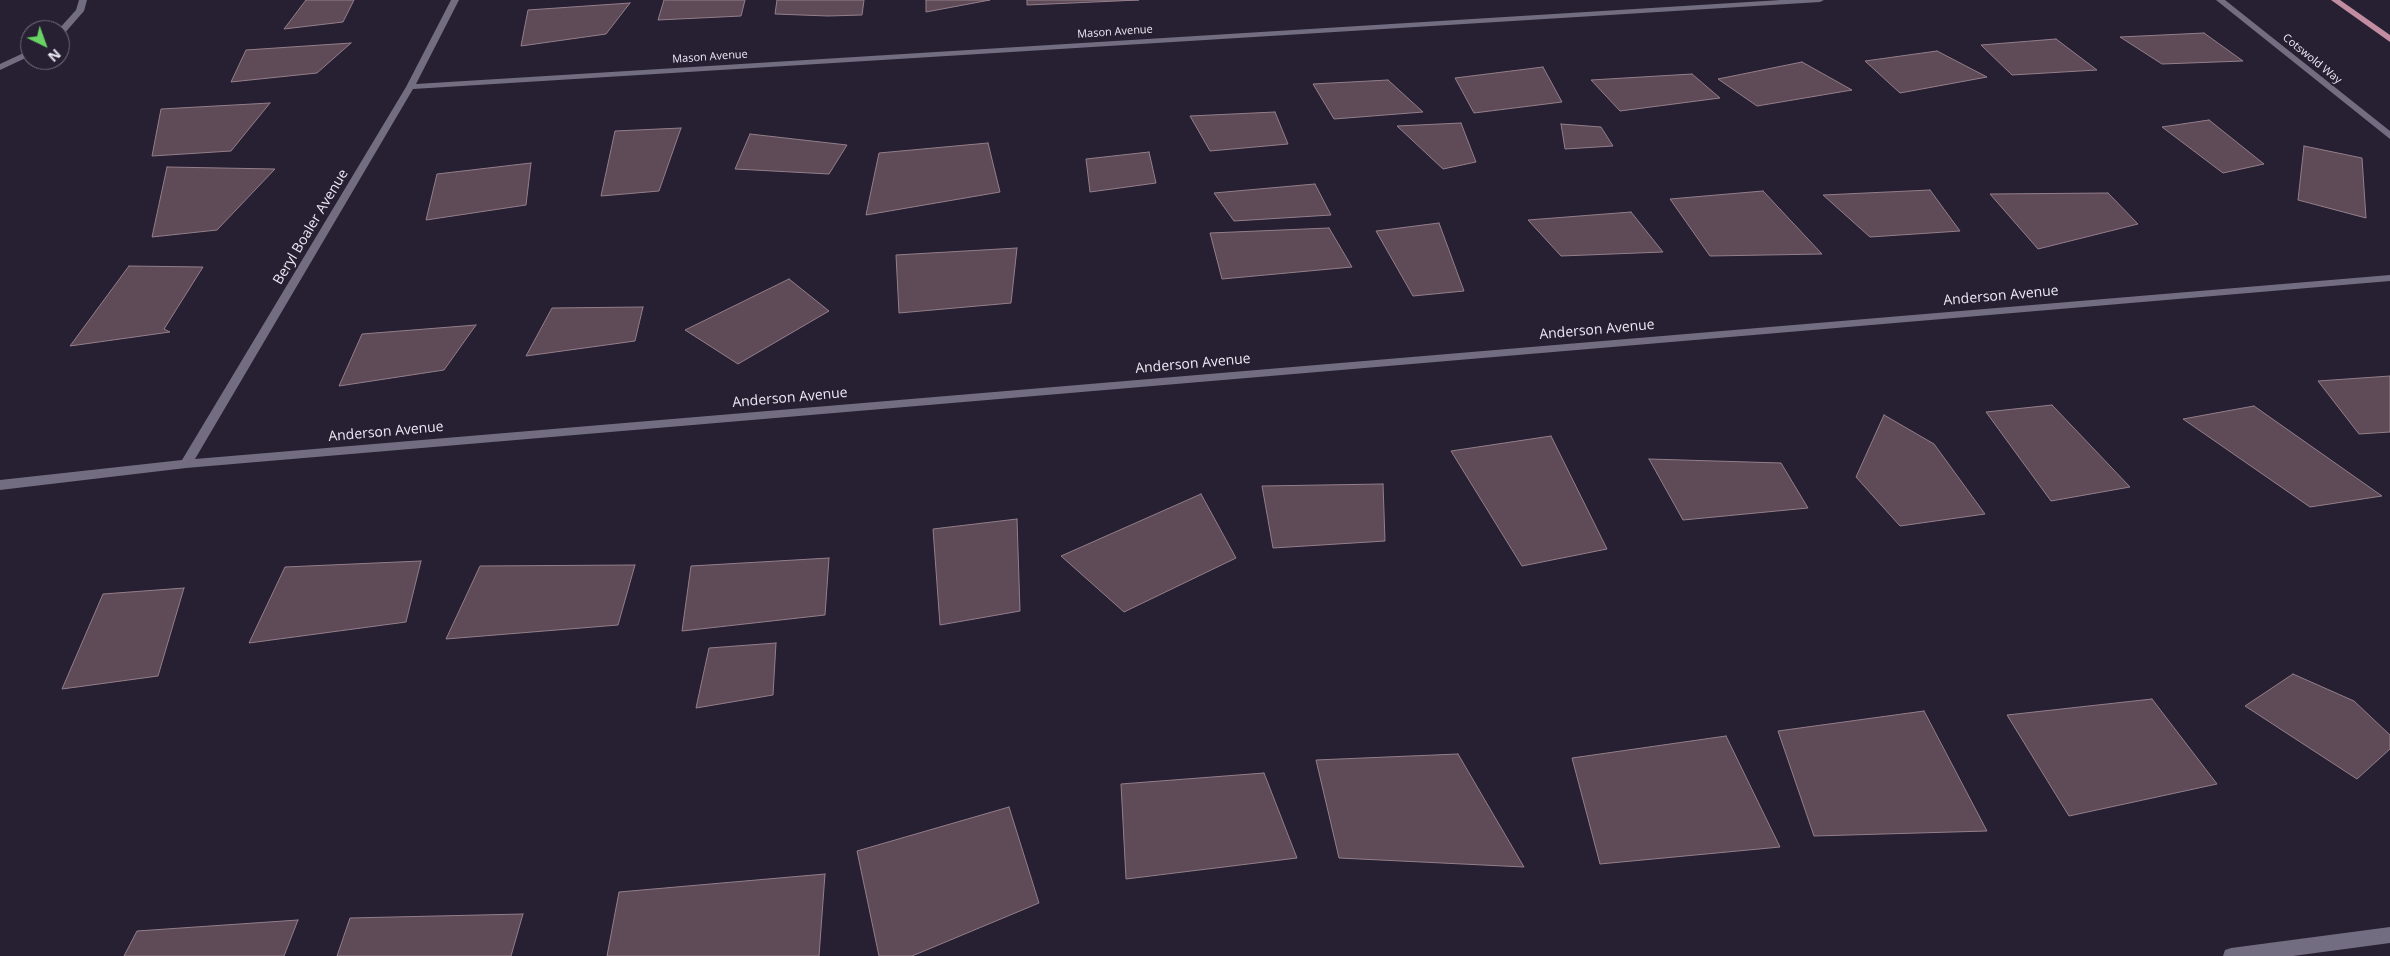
<!DOCTYPE html>
<html>
<head>
<meta charset="utf-8">
<style>
  body { margin:0 }
  #map { position:relative; width:2390px; height:956px; overflow:hidden; background:#262032; font-family:"Open Sans",sans-serif }
  canvas { display:block }
  .north { position:absolute; left:20px; top:20px; width:50px; height:50px; box-sizing:border-box; background:#262032; border:1px solid #757080; border-radius:50%; rotate:138deg; font-size:14px; font-weight:700; line-height:20px; text-align:center; color:#ebe8f4 }
  .north::after { content:''; display:block; margin:auto; width:18px; height:22px; background:#69d364; clip-path:polygon(50% 0,100% 100%,50% 72%,0 100%) }
</style>
</head>
<body>
<div id="map">
<canvas width="2390" height="956"></canvas>
<div class="north">N</div>
</div>
<script>
const c = document.querySelector('canvas').getContext('2d');
c.lineJoin = 'round';
function fillPath(path, color) { c.fillStyle = color; c.fill(path, 'evenodd'); }
const shape = rows => new Path2D(rows.map(r => 'M' + r).join(''));
function strokePath(path, color, width, dash) { c.strokeStyle = color; c.lineWidth = width; c.lineCap = dash ? 'butt' : 'round'; c.setLineDash(dash || []); c.stroke(path); }
function label(font, color, halo, rows, align = 'center') {
  c.font = font + ' "Open Sans",sans-serif'; c.lineWidth = 4; c.setLineDash([]); c.textBaseline = 'middle'; c.strokeStyle = halo; c.fillStyle = color; for (const [text, x, y, turn = 0] of rows) {
    c.save(); c.translate(x, y); c.rotate((+turn || 0) * Math.PI / 180); c.textAlign = isNaN(turn) ? turn : align; if (halo) c.strokeText(text, 0, 0); c.fillText(text, 0, 0); c.restore();
  }
}
const building = shape([
  [306,0,354,0,343,22,284,29,306,0],
  [664,0,745,0,741,16,658,20,664,0],
  [777,0,864,0,862,15,828,16,775,14,777,0],
  [926,0,990,0,926,12,926,0],
  [1027,0,1139,0,1027,5,1027,0],
  [630,3,606,34,521,46,528,10,630,3],
  [2204,33,2243,61,2162,64,2120,37,2204,33],
  [2056,39,2097,70,2012,75,1981,45,2056,39],
  [351,43,317,73,231,82,246,50,351,43],
  [1937,51,1987,77,1900,93,1865,61,1937,51],
  [1802,62,1852,90,1757,106,1718,79,1802,62],
  [1543,67,1562,102,1474,113,1455,78,1543,67],
  [1692,74,1720,98,1620,111,1591,80,1692,74],
  [1388,80,1423,112,1334,119,1313,84,1388,80],
  [270,103,231,151,152,156,161,109,270,103],
  [1275,112,1288,144,1210,151,1190,116,1275,112],
  [2209,120,2264,164,2223,173,2162,127,2209,120],
  [1461,123,1476,162,1443,169,1397,126,1461,123],
  [1561,124,1601,127,1613,146,1565,149,1561,124],
  [681,128,659,191,601,196,615,131,681,128],
  [750,134,847,145,829,174,735,169,750,134],
  [988,143,1000,192,866,215,879,153,988,143],
  [2304,146,2362,158,2366,218,2298,200,2304,146],
  [1149,152,1156,183,1090,192,1086,159,1149,152],
  [531,163,526,205,426,220,437,174,531,163],
  [167,167,275,169,217,230,152,237,167,167],
  [1315,184,1331,215,1234,221,1214,193,1315,184],
  [1930,190,1960,231,1870,237,1823,195,1930,190],
  [1763,191,1822,254,1710,256,1670,199,1763,191],
  [2108,193,2138,224,2038,249,1990,194,2108,193],
  [1631,212,1663,252,1561,256,1528,220,1631,212],
  [1439,223,1464,291,1413,296,1376,231,1439,223],
  [1329,228,1352,267,1222,279,1210,233,1329,228],
  [1017,248,1011,303,899,313,896,255,1017,248],
  [129,266,203,267,164,329,170,332,70,346,129,266],
  [789,279,829,311,738,364,685,330,789,279],
  [643,307,635,341,526,356,552,308,643,307],
  [476,325,444,370,339,386,362,334,476,325],
  [2390,376,2390,432,2359,434,2318,381,2390,376],
  [2052,405,2130,487,2051,501,1986,412,2052,405],
  [2254,406,2382,496,2310,507,2183,419,2254,406],
  [1884,415,1934,444,1985,514,1900,526,1856,477,1884,415],
  [1551,436,1607,549,1522,566,1451,451,1551,436],
  [1649,459,1781,463,1808,508,1683,520,1649,459],
  [1383,484,1385,541,1273,548,1262,486,1383,484],
  [1201,494,1236,558,1124,612,1061,556,1201,494],
  [1017,519,1020,611,940,625,933,529,1017,519],
  [829,558,825,615,682,631,691,566,829,558],
  [421,561,406,622,249,643,285,567,421,561],
  [635,565,618,625,446,639,480,566,635,565],
  [184,588,158,676,62,689,103,594,184,588],
  [776,643,773,695,696,708,709,648,776,643],
  [2293,674,2354,701,2390,735,2390,749,2357,779,2245,706,2293,674],
  [2152,699,2217,784,2069,816,2007,715,2152,699],
  [1924,711,1987,831,1814,836,1778,731,1924,711],
  [1726,736,1780,847,1600,864,1572,758,1726,736],
  [1458,754,1524,867,1339,858,1316,760,1458,754],
  [1264,773,1297,858,1126,879,1121,784,1264,773],
  [1009,807,1039,903,912,956,879,956,857,851,1009,807],
  [825,874,819,956,607,956,619,892,825,874],
  [523,914,511,956,337,956,350,918,523,914],
  [298,920,284,956,124,956,137,931,298,920]
]);
const minor = shape([
  [79,0,87,0,84,11,63,35,60,36,60,30,58,30,76,10,79,0],
  [451,0,459,0,416,84,1781,0,1824,0,1820,2,413,89,195,459,2390,275,2390,281,186,468,0,490,0,480,182,460,406,87,451,0],
  [2216,0,2225,0,2390,131,2390,139,2216,0],
  [30,50,30,56,0,70,0,64,30,50],
  [2390,927,2390,943,2293,956,2223,956,2225,950,2231,948,2390,927]
]);
const major = shape([
  [2331,0,2340,0,2390,35,2390,42,2331,0]
]);
const farStreetnames = [
  ["Mason Avenue",1115,32,-4],
  ["Mason Avenue",710,57,-4],
  ["Cotswold Way",2312,59,39]
];
const streetNames = [
  ["Beryl Boaler Avenue",311,227,-59],
  ["Anderson Avenue",2001,296,-5],
  ["Anderson Avenue",1597,330,-5],
  ["Anderson Avenue",1193,364,-5],
  ["Anderson Avenue",790,398,-5],
  ["Anderson Avenue",386,432,-5]
];
fillPath(building, '#5f4a57');
strokePath(building, '#947e8b', 1);
fillPath(minor, '#736d82');
fillPath(major, '#c28ca1');
label('11px', '#ebe8f4', '#262032', farStreetnames);
label('14px', '#ebe8f4', '#262032', streetNames);
</script>
</body>
</html>
